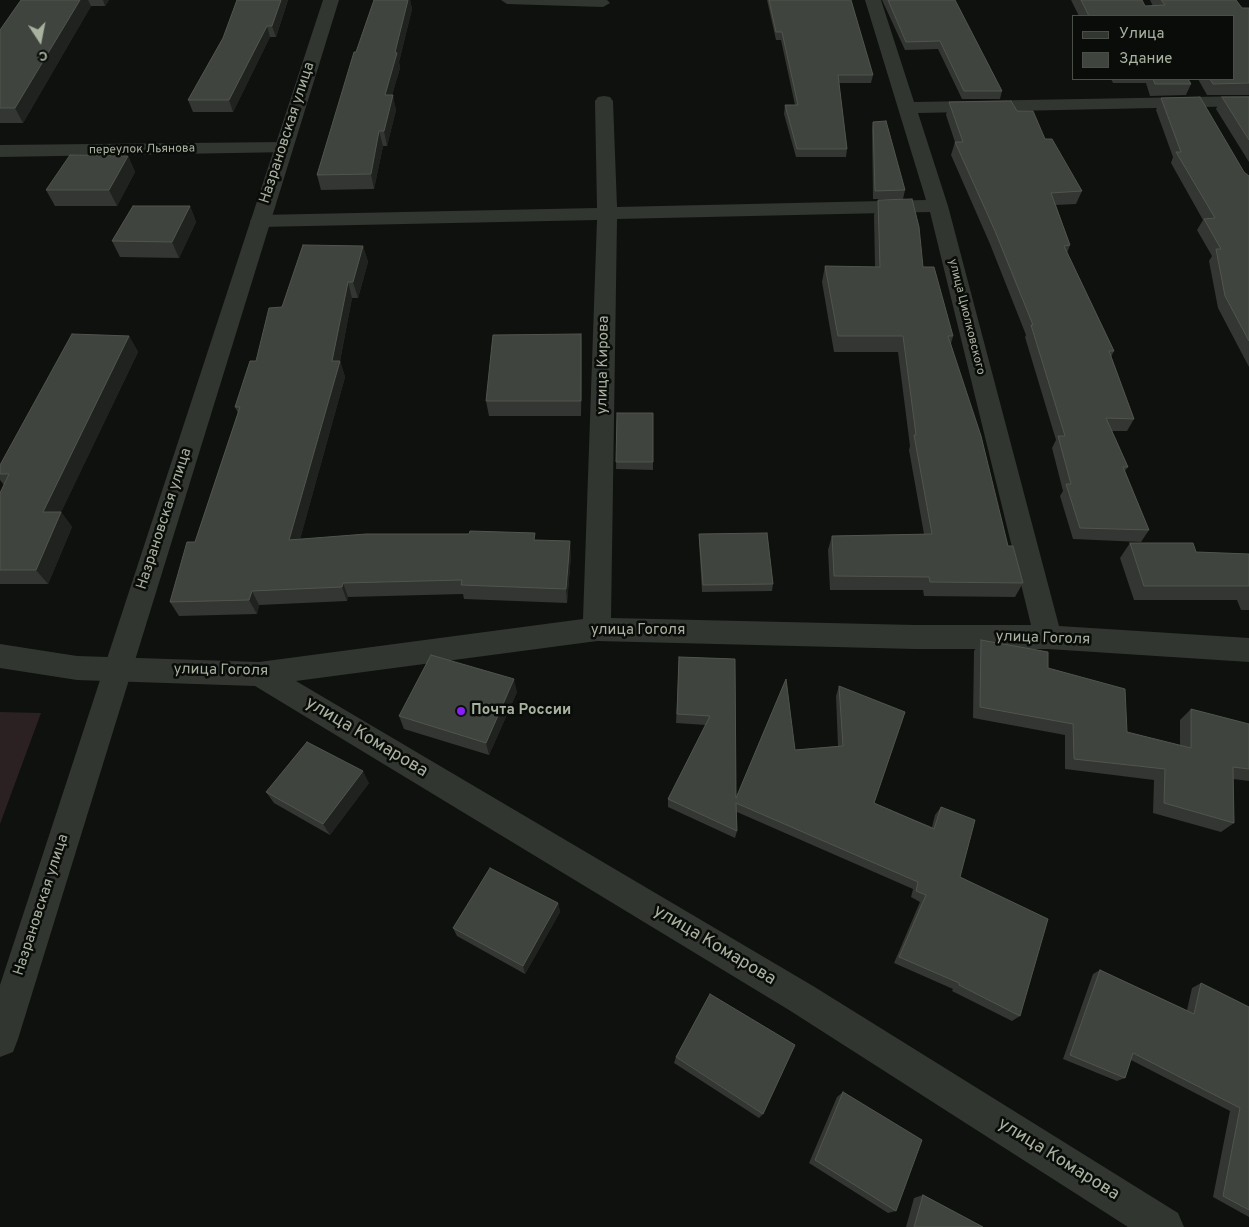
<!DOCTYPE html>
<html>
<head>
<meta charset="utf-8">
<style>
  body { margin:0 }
  #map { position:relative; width:1249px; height:1227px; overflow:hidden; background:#0f110f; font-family:Overpass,sans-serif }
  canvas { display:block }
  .legend { position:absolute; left:1072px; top:15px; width:162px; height:65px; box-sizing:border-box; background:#0a0c0a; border:1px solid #494e46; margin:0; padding:6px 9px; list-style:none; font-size:15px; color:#a8b29f }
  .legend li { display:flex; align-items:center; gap:10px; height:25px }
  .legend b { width:25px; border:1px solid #494e46 }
  .north { position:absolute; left:15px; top:15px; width:50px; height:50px; -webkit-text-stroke:4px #0a0c0a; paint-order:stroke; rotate:169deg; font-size:14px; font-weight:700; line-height:20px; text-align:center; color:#a8b29f }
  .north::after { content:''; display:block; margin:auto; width:18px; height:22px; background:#a8b29f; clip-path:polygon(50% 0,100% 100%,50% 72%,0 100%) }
</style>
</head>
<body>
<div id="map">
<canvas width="1249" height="1227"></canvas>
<ul class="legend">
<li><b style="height:6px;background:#323630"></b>Улица</li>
<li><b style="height:14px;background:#3f443e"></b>Здание</li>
</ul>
<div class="north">С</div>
</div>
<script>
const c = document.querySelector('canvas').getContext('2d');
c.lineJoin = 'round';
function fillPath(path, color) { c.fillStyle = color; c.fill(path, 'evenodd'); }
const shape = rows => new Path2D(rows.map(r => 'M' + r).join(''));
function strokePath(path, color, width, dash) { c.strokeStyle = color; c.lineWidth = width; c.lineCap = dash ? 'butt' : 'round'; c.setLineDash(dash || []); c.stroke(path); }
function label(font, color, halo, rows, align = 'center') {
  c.font = font + ' Overpass,sans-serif'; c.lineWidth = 5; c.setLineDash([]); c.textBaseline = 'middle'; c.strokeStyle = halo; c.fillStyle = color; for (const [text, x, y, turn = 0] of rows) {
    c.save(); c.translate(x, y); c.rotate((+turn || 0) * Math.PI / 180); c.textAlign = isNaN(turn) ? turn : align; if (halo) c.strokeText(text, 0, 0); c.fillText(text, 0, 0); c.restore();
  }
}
const green = shape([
  [0,712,41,713,0,824]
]);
const service = shape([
  [501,0,607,0,610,3,603,7,507,4,501,0]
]);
const minor = shape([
  [865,0,881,0,914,102,1249,96,1249,106,918,113,948,206,1059,626,1249,638,1249,662,1048,649,915,649,597,641,296,681,813,986,1178,1213,1184,1227,1128,1227,789,1010,255,686,77,680,0,668,0,644,77,656,259,662,583,619,597,220,260,227,253,225,250,221,253,217,260,215,597,208,595,101,598,97,604,96,610,97,613,101,617,207,926,200,865,0],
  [930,212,1031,625,915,625,611,618,617,219,930,212],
  [284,142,291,144,293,148,291,152,0,157,0,145,284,142]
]);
const tertiary = shape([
  [323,0,339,0,18,1039,13,1052,0,1057,0,985,323,0]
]);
const wall = shape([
  [21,0,109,0,105,6,91,6,23,123,0,123,0,30],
  [237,0,288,0,276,37,270,37,233,112,193,112,188,100,223,38],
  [374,0,410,0,412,9,399,62,400,68,392,95,396,110,387,146,383,146,374,189,321,190,317,175,356,52],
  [767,0,851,0,873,75,871,83,839,83,847,149,846,157,796,157,784,114,785,105,795,105,781,40,776,40],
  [882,0,955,0,1002,91,1000,99,962,99,938,49,905,50],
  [1071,0,1142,0,1145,6,1153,6,1150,0,1236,0,1242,8,1249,8,1249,95,1207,95,1198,79,1233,79,1233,16,1079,16],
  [1111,79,1188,79,1191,84,1186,95,1150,96,1146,83,1113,83],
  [1222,97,1249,97,1249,162,1216,109],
  [1161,98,1249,177,1249,367,1218,308,1209,261,1212,256,1197,230,1203,220,1171,163,1173,157,1156,110],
  [949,102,1017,111,1045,139,1082,191,1076,204,1056,205,1070,245,1067,253,1114,351,1111,357,1134,419,1127,431,1112,431,1128,467,1125,471,1149,530,1141,542,1073,539,1060,496,1063,491,1052,448,1056,440,1025,337,1026,335,990,244,951,155,955,142,946,115],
  [873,122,905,190,903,199,873,199,872,130],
  [128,156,135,172,117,206,55,206,46,190],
  [878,200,923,267,953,336,951,344,1008,546,1023,583,1015,597,924,596,923,590,830,590,828,550,832,536,924,534,909,450,910,446,898,352,834,352,822,282,825,266,875,267,874,215],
  [190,206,196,222,179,258,120,257,112,241],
  [363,246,368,262,358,298,352,298,340,361,345,377,300,539,536,540,571,555,567,603,464,599,463,594,348,597,347,601,259,605,257,614,179,616,170,602,195,542,238,413,235,407,256,361,282,307],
  [581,334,582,350,581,416,489,416,486,401],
  [129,336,138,352,61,512,72,527,48,584,0,584,0,493,4,485,0,480,0,465],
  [617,413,653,462,653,470,616,469],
  [699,534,773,584,772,591,702,592,699,542],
  [1130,543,1196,552,1249,554,1249,610,1241,610,1237,600,1134,600,1120,558],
  [981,640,1048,668,1127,732,1180,745,1180,720,1191,709,1249,724,1249,781,1233,779,1234,823,1221,832,1153,813,1154,780,1065,769,1065,735,973,718,974,651],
  [679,657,735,659,736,798,795,750,838,746,836,696,839,686,874,803,932,827,935,815,941,807,960,877,1020,1016,1012,1021,952,991,953,989,894,963,920,902,911,897,913,889,737,812,737,831,735,838,668,807,668,799,706,725,676,723],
  [517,692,489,755,404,729,399,716],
  [369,783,330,835,274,803,266,792],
  [558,903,560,912,525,974,457,936,453,928],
  [1100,970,1187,1010,1192,988,1201,983,1249,1007,1249,1217,1213,1197,1230,1111,1131,1060,1125,1078,1117,1081,1063,1059,1093,974],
  [676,1057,763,1114,759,1118,674,1063],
  [843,1092,896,1211,888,1213,809,1163,837,1097],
  [923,1195,983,1227,906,1227,914,1198]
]);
const shadedWall = shape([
  [80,0,88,0,91,6,23,123,15,108],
  [103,0,109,0,105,6],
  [281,0,288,0,276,37,272,26],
  [408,0,410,0,412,9,399,62,400,68,388,110,385,95],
  [267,26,270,37,233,112,229,100],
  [393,95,396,110,387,146,384,131],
  [379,131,383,146,374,189,371,174],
  [128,156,135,172,117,206,109,190],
  [190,206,196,222,179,258,172,242],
  [363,246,368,262,358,298,353,282],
  [348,282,352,298,340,361,345,377,296,554,289,540,332,361],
  [581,334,582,350,581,416],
  [129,336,138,352,54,527,43,512],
  [61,512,72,527,48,584,36,570],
  [570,541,571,555,567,603,566,589],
  [343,583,348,597,347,601,342,587],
  [252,591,259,605,257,614,249,600],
  [514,679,517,692,489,755,486,743],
  [363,771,369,783,330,835,323,824],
  [558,903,560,912,525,974,523,966]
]);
const building = shape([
  [21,0,80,0,15,108,0,108,0,30,21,0],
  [237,0,281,0,272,26,267,26,229,100,188,100,223,38,237,0],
  [374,0,408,0,395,52,397,53,385,95,393,95,384,131,379,131,371,174,317,175,354,52,356,52,374,0],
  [769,0,851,0,873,75,838,75,847,149,797,149,785,105,798,105,782,32,776,32,769,0],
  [888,0,955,0,1002,91,964,91,940,41,906,42,888,0],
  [1081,0,1142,0,1145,6,1165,5,1161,0,1236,0,1242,8,1249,8,1249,83,1213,84,1210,79,1233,79,1233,16,1089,16,1081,0],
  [1153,79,1188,79,1191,84,1155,84,1153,79],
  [1200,97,1244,172,1249,176,1249,341,1225,296,1216,249,1221,249,1204,219,1215,218,1176,152,1181,152,1161,98,1200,97],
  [1222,97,1249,97,1249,140,1222,97],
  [1011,101,1017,111,1033,111,1045,139,1052,139,1082,191,1051,193,1070,245,1064,246,1114,351,1109,351,1134,419,1106,418,1128,467,1123,467,1149,530,1080,528,1066,484,1071,484,1058,436,1065,436,1031,325,1033,325,995,231,955,142,963,142,949,102,1011,101],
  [886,121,905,190,875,191,873,122,886,121],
  [70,155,128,156,109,190,46,190,70,155],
  [912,199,919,227,923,267,934,267,953,336,948,336,981,436,1008,546,1013,546,1023,583,930,582,929,577,834,576,832,536,932,534,914,435,916,435,903,336,838,336,825,266,880,267,878,200,912,199],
  [133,206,190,206,172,242,112,241,133,206],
  [303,245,363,246,353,282,348,282,332,361,340,361,289,540,366,534,469,534,470,531,535,533,534,540,570,541,566,589,461,585,462,580,343,583,342,587,252,591,249,600,170,602,187,542,195,542,240,407,235,407,250,361,256,361,269,308,282,307,303,245],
  [72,334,129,336,43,512,61,512,36,570,0,570,0,493,9,474,0,474,0,465,72,334],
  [581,334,581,401,486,401,493,335,581,334],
  [617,413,653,413,653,462,616,462,617,413],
  [767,533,773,584,703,585,699,534,767,533],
  [1130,543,1193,543,1196,552,1249,554,1249,586,1144,586,1130,543],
  [981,640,1048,652,1048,668,1125,689,1127,732,1191,748,1191,709,1249,724,1249,769,1233,767,1234,823,1164,803,1165,769,1074,759,1073,724,980,707,981,640],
  [431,655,514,679,486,743,399,716,431,655],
  [679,657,735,659,736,798,786,679,795,750,843,746,839,686,905,712,874,803,934,829,941,807,975,820,960,877,1048,919,1020,1016,959,985,959,983,899,957,926,895,916,891,918,882,736,803,737,831,668,799,710,716,677,714,679,657],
  [307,742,363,771,323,824,266,792,307,742],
  [490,868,558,903,523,966,453,928,490,868],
  [1100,970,1194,1014,1201,983,1249,1007,1249,1210,1223,1196,1240,1108,1133,1053,1125,1078,1070,1055,1100,970],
  [710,994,795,1045,763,1114,676,1057,710,994],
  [843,1092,922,1140,896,1211,815,1160,843,1092],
  [923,1195,983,1227,914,1227,923,1195]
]);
const markers = [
  [461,711,5,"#8a1ef9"]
];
const farStreetnames = [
  ["переулок Льянова",142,150,-1],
  ["улица Циолковского",966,317,76]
];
const streetNames = [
  ["Назрановская улица",288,133,-72],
  ["улица Кирова",604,365,-89],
  ["Назрановская улица",165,519,-72],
  ["улица Гоголя",638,631],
  ["улица Гоголя",1043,639,2],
  ["улица Гоголя",221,671,1],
  ["Назрановская улица",42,905,-72]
];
const poiNames = [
  ["Почта России",471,711]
];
const nearStreetnames = [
  ["улица Комарова",366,738,31],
  ["улица Комарова",714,946,31],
  ["улица Комарова",1058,1160,32]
];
fillPath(green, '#2b2122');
fillPath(service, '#323630');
fillPath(minor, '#323630');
fillPath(tertiary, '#323630');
fillPath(wall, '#333632');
fillPath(shadedWall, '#1f221f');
fillPath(building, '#3f443e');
strokePath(building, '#50554d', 1);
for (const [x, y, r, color] of markers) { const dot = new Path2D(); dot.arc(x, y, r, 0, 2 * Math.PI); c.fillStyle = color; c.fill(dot); strokePath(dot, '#0a0c0a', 2); }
label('12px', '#a8b29f', '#0a0c0a', farStreetnames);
label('15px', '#a8b29f', '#0a0c0a', streetNames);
label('bold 15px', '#a8b29f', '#0a0c0a', poiNames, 'left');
label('18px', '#a8b29f', '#0a0c0a', nearStreetnames);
</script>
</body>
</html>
